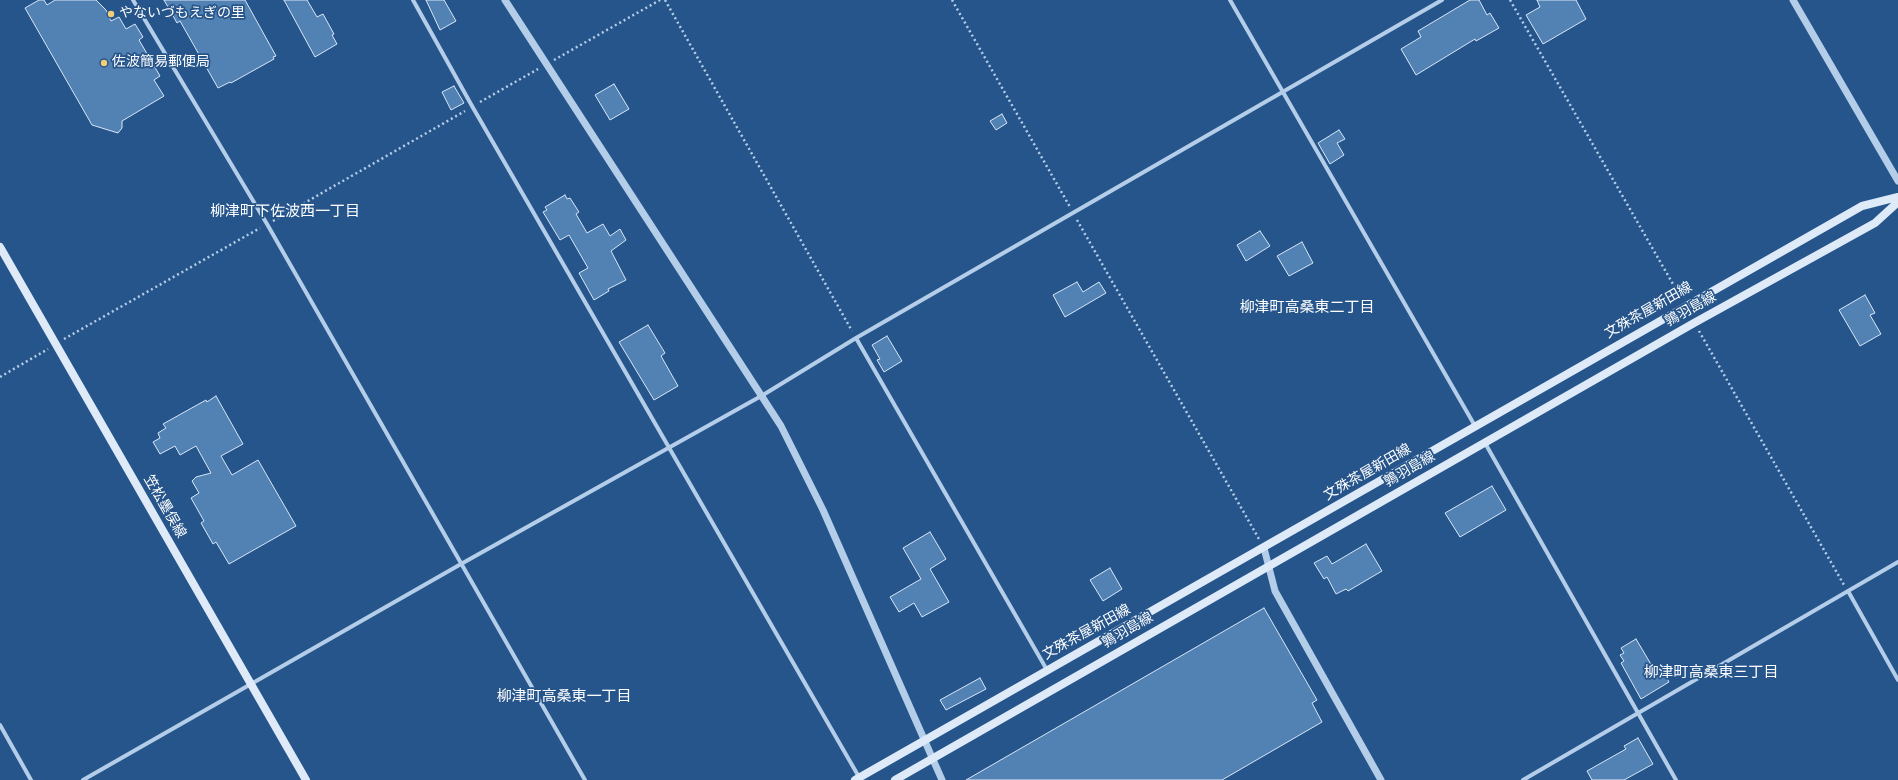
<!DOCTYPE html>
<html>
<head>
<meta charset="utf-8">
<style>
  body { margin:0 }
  canvas { display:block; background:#26558b }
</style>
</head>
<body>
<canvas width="1898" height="780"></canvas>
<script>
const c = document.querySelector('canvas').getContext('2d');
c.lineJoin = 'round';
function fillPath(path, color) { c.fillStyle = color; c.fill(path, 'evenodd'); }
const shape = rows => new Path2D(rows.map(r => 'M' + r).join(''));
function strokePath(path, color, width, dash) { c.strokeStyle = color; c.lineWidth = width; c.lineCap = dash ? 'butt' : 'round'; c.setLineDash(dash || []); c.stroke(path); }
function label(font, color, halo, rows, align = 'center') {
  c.font = font + ' "Source Sans 3","Noto Sans JP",sans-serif'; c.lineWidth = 3.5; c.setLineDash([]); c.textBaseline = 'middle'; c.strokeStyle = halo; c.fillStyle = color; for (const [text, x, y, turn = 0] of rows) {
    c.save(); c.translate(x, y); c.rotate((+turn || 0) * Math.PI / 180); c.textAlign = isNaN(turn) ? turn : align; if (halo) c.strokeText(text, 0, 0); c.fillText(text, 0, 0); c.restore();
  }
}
const building = shape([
  [39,0,44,0,47,5,55,0,96,0,106,10,111,21,119,17,126,29,135,24,143,37,139,40,160,76,154,80,164,96,122,121,122,128,118,133,92,125,25,8,39,0],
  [164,0,245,0,276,56,273,57,274,59,231,83,230,82,218,88,180,21,177,23,164,0],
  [284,0,307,0,317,17,323,14,334,34,332,35,337,44,315,57,284,0],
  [426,0,444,0,456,21,440,30,426,0],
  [1470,0,1479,0,1487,15,1490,13,1499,28,1476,41,1475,39,1416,75,1401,49,1421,37,1418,31,1470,0],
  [1537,0,1576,0,1586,19,1543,44,1526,15,1540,7,1537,0],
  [614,84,629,109,610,120,595,95,614,84],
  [454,86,464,103,451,110,442,92,454,86],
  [1002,114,1007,123,996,130,990,121,1002,114],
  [1339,130,1345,139,1337,143,1344,155,1330,164,1318,143,1339,130],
  [565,195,567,199,570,198,579,212,576,214,587,233,603,224,610,236,620,229,626,240,611,251,626,280,608,289,609,291,594,300,579,273,588,268,569,235,560,240,543,212,547,210,545,207,565,195],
  [1260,231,1270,246,1246,261,1237,245,1260,231],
  [1302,242,1313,263,1289,276,1277,256,1302,242],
  [1077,282,1083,292,1099,282,1106,293,1065,317,1053,295,1077,282],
  [1865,295,1875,313,1870,315,1881,334,1860,346,1839,310,1865,295],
  [648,325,665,353,661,356,678,386,654,400,619,342,648,325],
  [887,336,902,361,884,372,877,360,880,359,872,345,887,336],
  [216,396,243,444,221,456,232,475,258,460,296,526,229,564,216,542,213,544,201,523,204,521,191,498,199,493,192,481,196,477,211,473,196,446,180,455,175,446,160,454,153,442,160,438,158,433,166,428,163,424,206,400,207,402,216,396],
  [1492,486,1506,510,1460,537,1445,513,1492,486],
  [930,532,946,559,930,569,949,602,922,617,914,603,899,612,890,597,921,579,903,548,930,532],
  [1366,544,1382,571,1348,591,1346,589,1336,594,1327,577,1324,579,1314,563,1327,556,1332,564,1366,544],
  [1110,568,1122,589,1103,601,1090,580,1110,568],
  [1264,608,1317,700,1312,703,1322,722,1222,780,966,780,1264,608],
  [1636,639,1655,671,1661,667,1669,682,1641,699,1621,663,1624,661,1620,655,1624,653,1621,648,1636,639],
  [980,678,986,689,946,710,940,700,980,678],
  [1638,738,1653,764,1624,780,1592,780,1587,771,1626,749,1624,746,1638,738]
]);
const path = shape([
  [665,0,852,331],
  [952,0,1070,207],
  [1510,0,1681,298],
  [554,60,660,0],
  [480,102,538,69],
  [1077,220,1259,539],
  [273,221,465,111],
  [1699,331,1844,585],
  [64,339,260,228],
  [0,377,48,349]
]);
const minor = shape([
  [133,0,267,224,585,780],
  [413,0,472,106,859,777],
  [1230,0,1475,426],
  [856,338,1047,670],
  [1485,443,1676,780],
  [1848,591,1898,680],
  [0,725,31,780],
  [83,780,461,564,763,395,856,338,1442,0],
  [1523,780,1898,562]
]);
const tertiary = shape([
  [505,0,781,426,823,510,942,780],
  [1793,0,1898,181],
  [1264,548,1275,591,1381,780]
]);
const secondary = shape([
  [0,247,306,780],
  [855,780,1862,206,1898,197],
  [895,780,1694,323,1875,223,1898,202]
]);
const markers = [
  [111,14,4,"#f3cc78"],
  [104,63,4,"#f3cc78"]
];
const poiNames = [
  ["やないづもえぎの里",119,14],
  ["佐波簡易郵便局",112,63]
];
const streetNames = [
  ["鶉羽島線",1691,310,-29],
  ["文殊茶屋新田線",1649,311,-30],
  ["鶉羽島線",1410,470,-30],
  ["文殊茶屋新田線",1368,473,-30],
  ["笠松墨俣線",164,507,60],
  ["鶉羽島線",1128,631,-30],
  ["文殊茶屋新田線",1087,633,-29]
];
const neighbourhoodNames = [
  ["柳津町下佐波西一丁目",285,213],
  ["柳津町高桑東二丁目",1307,309],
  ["柳津町高桑東三丁目",1711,674],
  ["柳津町高桑東一丁目",564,698]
];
fillPath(building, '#5281b3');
strokePath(building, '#d8e7f8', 1);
strokePath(path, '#b4ceea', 2.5, [2, 3]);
strokePath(minor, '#b4ceea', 4);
strokePath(tertiary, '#b4ceea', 7);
strokePath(secondary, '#deeaf8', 8);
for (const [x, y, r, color] of markers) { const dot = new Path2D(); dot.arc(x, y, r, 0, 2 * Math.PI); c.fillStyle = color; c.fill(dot); strokePath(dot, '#26558b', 1.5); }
label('14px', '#fff', '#26558b', poiNames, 'left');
label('14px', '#fff', '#26558b', streetNames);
label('15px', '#fff', '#26558b', neighbourhoodNames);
</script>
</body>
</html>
